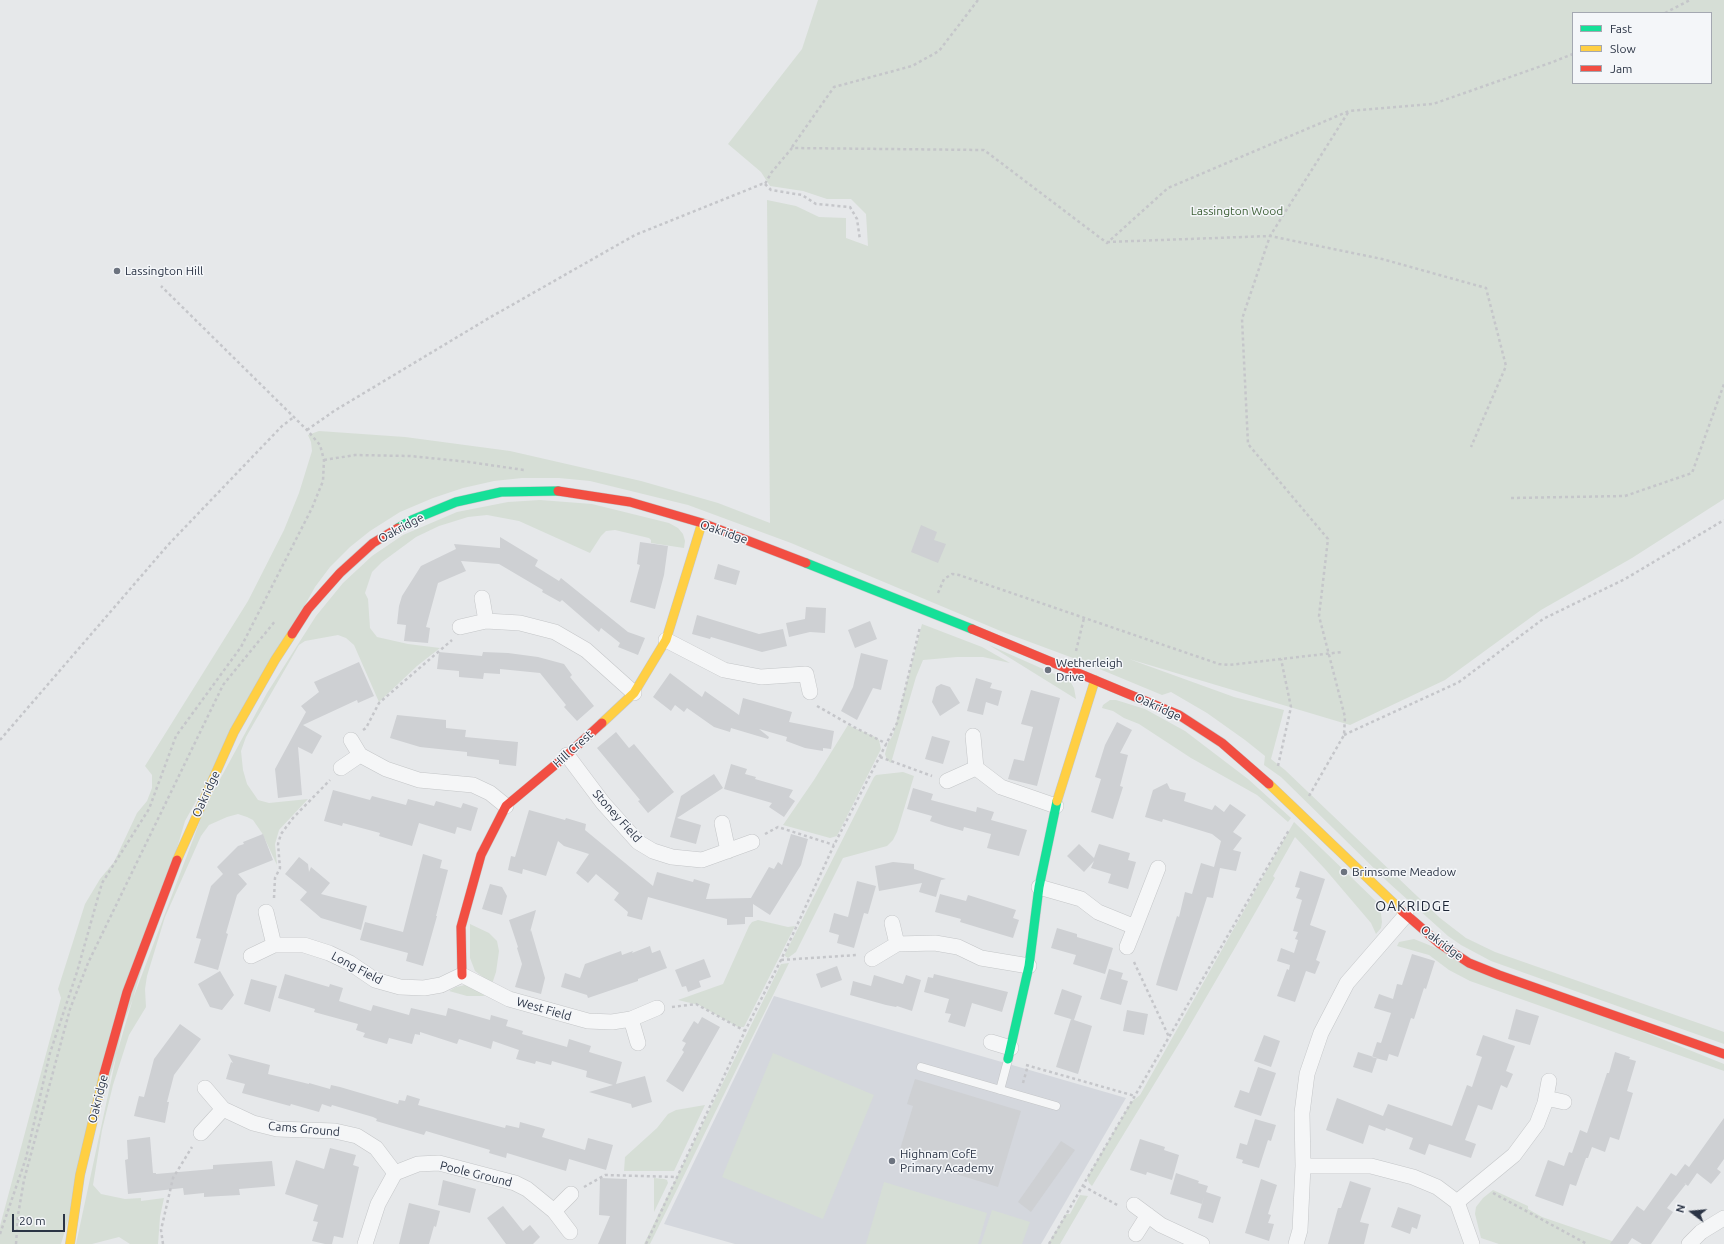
<!DOCTYPE html>
<html>
<head>
<meta charset="utf-8">
<style>
  body { margin:0 }
  #map { position:relative; width:1724px; height:1244px; overflow:hidden; background:#e6e8ea; font-family:Ubuntu,sans-serif }
  canvas { display:block }
  .legend { position:absolute; left:1572px; top:12px; width:140px; height:72px; box-sizing:border-box; background:#f4f6f9; border:1px solid #a4a8b1; margin:0; padding:5px 7px; list-style:none; font-size:12px; color:#2b3445 }
  .legend li { display:flex; align-items:center; gap:8px; height:20px }
  .legend b { width:20px; border:1px solid #a4a8b1 }
  .north { position:absolute; left:1672px; top:1192px; width:40px; height:40px; -webkit-text-stroke:3px #f4f6f9; paint-order:stroke; rotate:286deg; font-size:11px; font-weight:700; line-height:16px; text-align:center; color:#2b3445 }
  .north::after { content:''; display:block; margin:auto; width:14px; height:18px; background:#2b3445; clip-path:polygon(50% 0,100% 100%,50% 72%,0 100%) }
  .scale { position:absolute; left:12px; top:1214px; width:53px; height:18px; box-sizing:border-box; border:2px solid #2b3445; border-top:0; padding-left:5px; font-size:12px; line-height:14px; white-space:nowrap; color:#2b3445; -webkit-text-stroke:3px #f4f6f9; paint-order:stroke }
</style>
</head>
<body>
<div id="map">
<canvas width="1724" height="1244"></canvas>
<ul class="legend">
<li><b style="height:5px;background:#16e098"></b>Fast</li>
<li><b style="height:5px;background:#ffcf43"></b>Slow</li>
<li><b style="height:5px;background:#f24e42"></b>Jam</li>
</ul>
<div class="north">N</div>
<div class="scale">20 m</div>
</div>
<script>
const c = document.querySelector('canvas').getContext('2d');
c.lineJoin = 'round';
function fillPath(path, color) { c.fillStyle = color; c.fill(path, 'evenodd'); }
const shape = rows => new Path2D(rows.map(r => 'M' + r).join(''));
function strokePath(path, color, width, dash) { c.strokeStyle = color; c.lineWidth = width; c.lineCap = dash ? 'butt' : 'round'; c.setLineDash(dash || []); c.stroke(path); }
function label(font, color, halo, rows, align = 'center') {
  c.font = font + ' Ubuntu,sans-serif'; c.lineWidth = 3; c.setLineDash([]); c.textBaseline = 'middle'; c.strokeStyle = halo; c.fillStyle = color; for (const [text, x, y, turn = 0] of rows) {
    c.save(); c.translate(x, y); c.rotate((+turn || 0) * Math.PI / 180); c.textAlign = isNaN(turn) ? turn : align; if (halo) c.strokeText(text, 0, 0); c.fillText(text, 0, 0); c.restore();
  }
}
const built = shape([
  [774,996,1126,1098,1041,1244,735,1244,664,1224]
]);
const green = shape([
  [818,0,1724,0,1724,499,1632,558,1541,610,1445,680,1350,725,1129,659,1234,697,1284,710,1271,759,1285,770,1440,918,1466,938,1495,952,1724,1032,1724,1044,1491,961,1461,945,1448,936,1389,883,1281,777,1264,765,1265,756,1245,740,1207,713,1171,692,1162,695,1073,658,1003,632,791,543,688,505,590,481,559,478,522,478,494,481,463,488,433,498,400,512,370,531,350,547,330,567,315,587,185,821,61,1244,0,1244,0,1226,61,998,58,989,85,904,100,879,114,862,137,813,147,801,152,788,152,775,145,766,248,601,284,530,299,493,312,451,311,442,308,435,319,431,405,437,510,451,641,481,718,503,770,523,767,200,796,206,819,217,846,218,846,238,868,246,866,214,851,199,827,199,803,191,770,186,761,172,728,144,802,49],
  [1573,13,1711,13,1711,83,1573,83],
  [540,500,592,504,669,523,678,528,683,534,685,541,684,548,651,543,651,540,649,538,615,530,606,531,601,536,590,553,519,521,487,515,468,517,439,526,416,537,382,562,372,572,365,593,368,599,370,628,377,637,408,644,440,648,417,666,379,702,354,645,346,638,338,635,305,641,299,645,246,737,241,751,243,770,247,784,258,800,269,803,308,799,279,830,275,844,277,865,262,833,253,820,247,817,238,814,227,817,209,825,201,836,165,917,147,976,145,989,146,1007,129,1035,113,1085,102,1130,93,1185,101,1194,125,1199,141,1198,141,1201,164,1198,160,1217,158,1244,130,1244,119,1237,92,1244,76,1244,123,1025,206,805,267,693,316,616,343,583,372,556,403,535,457,512,508,502],
  [922,624,982,647,1010,663,983,657,957,657,923,660,916,677,891,763,887,760,885,754,888,743,893,735],
  [989,645,1070,681,1074,688,1076,699],
  [1110,700,1116,700,1145,709,1185,731,1248,779,1291,818,1288,822,1257,795,1191,758,1139,724,1124,718,1113,711,1102,708,1103,705],
  [848,725,875,737,879,740,881,749,837,836,830,838,783,825,814,780],
  [903,772,914,776,897,832,893,840,887,846,843,858,796,952,788,958,785,956,785,954,874,777,876,775],
  [1294,822,1380,905,1382,922,1381,928,1376,934,1371,923,1325,869,1295,837,1273,876,1275,878,1236,946,1183,1037,1092,1186,1089,1183,1087,1178,1131,1102,1140,1095],
  [758,920,788,927,795,926,744,1027,738,1027,699,1005,678,1000,723,984,749,926,752,922],
  [470,924,489,933,497,941,499,951,496,972,492,984,475,971,470,958],
  [1414,939,1724,1064,1724,1071,1470,981,1449,970,1429,955,1397,946,1399,942],
  [789,963,650,1244,644,1244,781,964],
  [465,985,473,987,485,996,467,996,449,991,456,987],
  [773,1053,874,1095,823,1219,722,1177],
  [705,1105,674,1171,624,1171,625,1157,657,1128,668,1114,676,1110],
  [654,1178,664,1179,667,1180,668,1183,654,1212],
  [884,1182,987,1213,978,1244,866,1244],
  [1493,1190,1528,1206,1528,1209,1542,1217,1612,1241,1615,1244,1499,1244,1481,1238,1475,1214,1476,1207,1483,1198],
  [1080,1195,1088,1196,1060,1244,1048,1244,1066,1214,1070,1214],
  [992,1210,1030,1222,1022,1244,981,1244]
]);
const building = shape([
  [921,525,937,532,934,540,946,544,938,563,911,552],
  [500,537,538,560,535,566,559,581,561,578,628,632,645,638,638,655,618,647,620,643,601,628,599,632,562,600,560,602,542,592,543,590,499,564,461,561,466,571,438,583,426,627,430,628,428,643,404,641,406,625,397,624,399,606,402,596,421,566,456,549,454,544,500,548],
  [640,542,668,546,664,575,655,609,630,602,640,565,637,564],
  [718,564,740,571,736,585,714,579],
  [806,607,826,608,825,633,810,632,789,637,786,623,805,619],
  [697,615,759,634,783,629,787,646,762,652,711,637,710,639,692,634],
  [870,621,877,639,855,648,848,630],
  [439,652,482,656,483,652,508,653,538,657,564,664,572,675,570,677,594,706,577,721,564,707,566,705,540,673,500,669,500,674,484,673,483,679,459,677,459,671,437,669],
  [861,653,888,660,881,690,873,688,857,720,841,711,853,687],
  [359,662,374,696,358,703,357,700,303,725,322,736,312,754,298,747,302,795,278,798,275,769,306,712,301,706,319,692,314,682],
  [670,673,702,697,705,691,739,715,743,698,792,712,789,722,834,731,831,749,823,748,823,751,805,748,786,741,787,737,759,729,769,737,768,739,731,728,730,732,714,727,687,708,684,712,675,705,671,711,653,697],
  [976,678,992,683,990,688,1002,691,998,706,986,702,983,715,967,711],
  [941,684,950,687,960,703,940,716,932,702,936,687],
  [1031,690,1060,698,1037,786,1008,779,1014,759,1024,761,1033,727,1021,724],
  [397,715,446,720,446,728,466,730,465,737,518,742,516,766,499,764,499,760,467,756,467,752,420,747,390,738],
  [1117,722,1132,730,1120,753,1128,755,1120,786,1123,787,1113,819,1091,812,1101,779,1095,777,1105,745],
  [616,732,629,748,634,744,674,792,648,813,638,801,640,800,597,748],
  [932,736,950,741,943,764,925,759],
  [731,764,747,769,745,774,756,777,755,779,793,790,789,797,795,801,784,817,769,807,772,803,724,789],
  [714,774,723,788,677,818,701,825,696,844,670,837,681,796],
  [1167,783,1170,789,1186,793,1184,801,1212,810,1215,805,1224,812,1230,804,1246,815,1233,832,1242,838,1233,850,1241,852,1236,871,1220,868,1213,898,1207,897,1177,991,1156,985,1162,964,1177,916,1179,917,1185,892,1192,894,1201,863,1214,867,1221,841,1212,834,1163,819,1162,822,1145,817,1153,790],
  [913,788,933,794,931,800,976,812,977,807,994,812,991,820,1027,830,1019,856,987,848,991,834,964,827,963,831,945,826,930,821,932,816,907,809],
  [333,790,370,800,372,796,406,805,408,799,434,806,436,801,461,808,463,803,478,808,471,831,457,827,455,834,419,823,412,846,379,836,380,833,343,823,342,826,324,821],
  [529,810,565,820,566,818,586,824,585,830,653,886,657,872,693,882,694,879,710,884,706,899,751,898,769,867,774,869,778,862,782,865,791,834,808,839,801,865,770,915,753,904,753,917,745,917,745,924,727,925,727,919,648,897,642,920,627,916,628,912,614,900,619,893,596,874,588,883,576,873,589,854,564,846,558,841,546,876,523,869,522,874,508,870,511,856,515,857],
  [263,834,273,860,238,874,247,884,237,895,226,933,228,934,218,970,194,963,201,939,196,938,211,886,223,874,217,867,238,846,244,844,243,842],
  [1079,844,1094,858,1099,844,1130,853,1128,860,1136,862,1128,889,1108,883,1111,874,1091,868,1094,861,1084,872,1067,856],
  [423,854,442,860,440,868,448,870,436,916,437,916,423,966,406,961,408,953,360,940,365,922,403,932],
  [299,857,308,864,309,872,311,867,330,883,321,894,367,906,361,930,321,918,300,900,307,892,285,874],
  [893,862,914,864,914,869,946,879,941,880,936,897,919,892,922,883,879,891,875,866],
  [1300,871,1325,879,1310,925,1326,931,1316,960,1320,962,1315,974,1306,971,1295,1002,1277,996,1287,969,1289,970,1290,965,1277,961,1281,948,1294,953,1298,940,1295,939,1298,932,1293,931,1302,900,1296,898,1300,888,1295,887],
  [857,881,876,886,868,914,864,913,854,948,837,943,839,935,829,932,834,913,848,917],
  [490,884,502,887,507,896,502,915,482,909],
  [940,894,966,901,968,895,1016,910,1013,918,1019,920,1013,938,960,922,961,919,935,912],
  [536,910,530,932,531,930,545,978,541,994,515,987,522,964,517,948,518,947,509,920],
  [1057,928,1077,934,1077,937,1113,948,1105,974,1073,964,1076,955,1051,948],
  [650,946,652,953,660,950,667,968,638,979,638,981,588,998,587,995,561,987,565,973,580,978,585,964,621,951,622,955,633,951,632,953],
  [1412,954,1435,961,1426,989,1424,988,1414,1019,1411,1018,1398,1057,1389,1054,1387,1061,1372,1057,1377,1042,1381,1043,1391,1013,1374,1008,1379,994,1393,999,1397,984,1402,985],
  [704,959,711,977,699,981,701,987,688,992,686,986,682,987,675,970],
  [837,966,842,980,821,988,816,974],
  [1109,969,1123,973,1121,979,1128,981,1121,1005,1100,999],
  [220,971,234,995,222,1010,210,1007,198,984],
  [285,974,329,987,330,984,343,988,339,1001,371,1011,373,1005,409,1015,411,1008,446,1016,448,1008,490,1020,491,1015,508,1020,506,1026,523,1031,522,1034,567,1047,569,1039,591,1046,589,1052,622,1062,616,1084,645,1076,652,1102,632,1108,631,1104,589,1092,613,1085,586,1077,587,1071,552,1061,551,1065,536,1061,535,1064,516,1059,519,1050,493,1041,491,1049,459,1039,457,1044,420,1032,420,1035,415,1034,412,1044,389,1038,387,1044,363,1037,365,1033,356,1030,358,1024,314,1012,315,1009,278,998],
  [934,974,1008,992,1002,1012,972,1003,965,1027,948,1022,951,1014,945,1013,949,999,924,992,928,977,933,978],
  [874,975,903,984,906,975,921,980,912,1011,897,1006,896,1007,886,1005,850,995,853,981,871,986],
  [251,979,277,986,270,1012,244,1004],
  [1062,989,1082,996,1074,1020,1054,1014],
  [1516,1009,1539,1016,1530,1045,1508,1039],
  [1127,1010,1148,1014,1144,1035,1123,1031],
  [702,1017,720,1027,683,1092,666,1081,684,1052,682,1050,686,1043,682,1041,694,1021,698,1024],
  [1071,1019,1092,1026,1078,1074,1056,1067],
  [180,1024,201,1039,174,1075,167,1102,169,1102,165,1123,134,1116,139,1096,144,1097,154,1059],
  [1264,1035,1280,1041,1271,1067,1254,1061],
  [1483,1035,1515,1046,1506,1071,1513,1074,1507,1088,1501,1085,1492,1110,1478,1105,1465,1140,1476,1144,1471,1158,1429,1144,1425,1155,1409,1149,1413,1138,1386,1128,1385,1131,1369,1125,1363,1144,1326,1130,1337,1098,1383,1116,1388,1104,1452,1126,1467,1085,1472,1087,1482,1057,1476,1055],
  [1358,1052,1377,1058,1372,1073,1353,1067],
  [1615,1052,1630,1057,1629,1059,1636,1061,1627,1091,1633,1093,1619,1140,1610,1137,1605,1152,1592,1147,1588,1158,1586,1158,1576,1186,1570,1184,1563,1206,1535,1196,1548,1160,1564,1166,1569,1152,1572,1153,1580,1130,1587,1133,1607,1073,1609,1073],
  [228,1054,270,1065,268,1074,309,1084,309,1083,330,1089,331,1085,340,1087,398,1104,399,1100,405,1101,407,1095,420,1099,418,1105,505,1128,506,1125,519,1128,520,1122,545,1129,542,1137,585,1150,588,1138,613,1145,606,1170,569,1159,566,1171,507,1153,506,1158,489,1153,490,1150,426,1131,424,1135,376,1121,377,1119,373,1117,332,1105,331,1107,322,1104,319,1112,291,1104,290,1106,242,1093,245,1084,226,1079,231,1062,233,1063],
  [1258,1067,1276,1073,1261,1116,1234,1107,1240,1090,1249,1093],
  [915,1079,1021,1111,998,1187,898,1156,913,1106,907,1104],
  [1724,1118,1724,1159,1717,1169,1721,1172,1711,1184,1697,1173,1688,1186,1684,1183,1686,1184,1667,1208,1673,1212,1651,1244,1642,1244,1632,1238,1628,1244,1610,1244,1637,1206,1644,1211,1671,1173,1676,1176,1685,1164,1689,1167],
  [1255,1119,1276,1125,1271,1141,1268,1140,1259,1168,1242,1163,1243,1160,1236,1158,1240,1143,1247,1145],
  [150,1137,153,1173,156,1173,156,1174,213,1169,213,1165,272,1161,275,1186,239,1189,240,1195,221,1196,204,1197,204,1193,184,1195,183,1188,128,1194,125,1160,128,1159,127,1140],
  [1140,1139,1165,1147,1164,1150,1179,1155,1172,1180,1147,1172,1146,1175,1130,1170],
  [1061,1141,1075,1150,1031,1212,1018,1202],
  [330,1148,356,1155,353,1165,359,1167,343,1238,334,1236,332,1244,325,1244,312,1241,318,1222,313,1221,318,1205,285,1194,296,1160,324,1169],
  [1176,1173,1199,1181,1198,1183,1208,1186,1206,1192,1221,1197,1213,1223,1198,1218,1204,1196,1202,1204,1170,1194],
  [600,1178,627,1179,626,1244,598,1244,610,1216,599,1215],
  [1261,1179,1277,1185,1268,1214,1271,1215,1268,1223,1274,1224,1269,1241,1245,1233],
  [443,1180,476,1189,470,1213,438,1205],
  [1350,1181,1371,1188,1360,1222,1369,1224,1364,1244,1328,1244,1338,1208,1341,1208],
  [409,1203,440,1211,436,1227,434,1226,429,1244,399,1244],
  [503,1206,523,1231,530,1225,540,1237,533,1244,506,1244,487,1218],
  [1398,1207,1421,1215,1417,1229,1412,1227,1410,1234,1391,1227]
]);
const path = shape([
  [1665,13,1690,0],
  [792,147,834,87,912,66,939,51,978,0],
  [765,184,771,190,802,195,816,204,850,207,857,219,860,240],
  [1107,242,1270,236,1382,259,1486,288,1506,366,1471,447],
  [307,430,334,411,489,318,635,235,762,184,765,184,771,173,792,148,984,150,1107,243,1168,188,1349,111,1433,104,1550,63,1573,54],
  [324,460,355,455,410,456,469,462,524,470],
  [1511,498,1625,496,1692,473,1724,384],
  [938,593,944,579,952,574,959,575,1219,664,1229,665,1342,652],
  [1076,651,1084,618],
  [817,706,854,727,887,744],
  [363,730,366,728,379,703,452,640],
  [1344,735,1459,682,1543,619,1625,579,1724,520],
  [0,740,168,545,282,426,294,417],
  [880,757,932,776],
  [1278,766,1291,707,1281,659],
  [1309,796,1344,735,1345,717,1319,616,1328,539,1248,444,1242,319,1270,236,1349,111],
  [765,834,778,827,834,845],
  [274,898,275,878,280,868,278,844,281,834,293,818,330,780],
  [781,960,857,955],
  [1134,962,1169,1037],
  [672,1007,696,1004,745,1031],
  [1026,1065,1135,1096],
  [1023,1083,1028,1065],
  [1083,1186,1119,1206],
  [584,1187,605,1175,677,1177],
  [1493,1193,1587,1244],
  [0,1234,26,1158,50,1053,77,972,102,883,149,809,176,736,241,647,312,508,323,481,324,460,320,445,307,430,161,286],
  [16,1244,18,1215,24,1180,70,1009,88,963,223,685,276,620],
  [163,1244,161,1230,173,1178,192,1147],
  [646,1244,745,1031,781,960,834,845,897,723,920,627],
  [1049,1244,1289,830]
]);
const lane = shape([
  [921,1067,1056,1106],
  [1000,1090,1008,1060]
]);
const street = shape([
  [482,598,486,621],
  [460,627,486,621,520,623,555,632,586,650,634,693],
  [666,640,724,670,761,677,806,674,810,692],
  [973,736,976,768,1001,787,1056,806],
  [351,740,360,755,386,769,419,780,473,785,490,793,506,806],
  [567,755,603,803,638,842,653,851,672,857,702,860,752,842],
  [341,768,360,755],
  [947,781,976,768],
  [722,823,728,851],
  [1039,887,1081,899,1098,912,1135,927,1158,868],
  [266,912,274,945,304,945,329,953,350,963,375,980,400,987,424,988,441,985,462,975,509,999,588,1021,612,1022,631,1019,657,1008],
  [892,923,897,944],
  [1127,947,1135,927],
  [251,956,274,945],
  [872,959,897,944,935,943,958,947,981,958,1029,966],
  [631,1019,638,1043],
  [991,1042,1011,1048],
  [205,1088,223,1109,253,1123,277,1129,335,1131,357,1136,376,1148,395,1173],
  [1546,1098,1564,1102],
  [201,1133,223,1109],
  [1303,1166,1371,1166,1413,1177,1437,1187,1457,1202,1472,1244],
  [1457,1202,1514,1155,1537,1124,1545,1103,1549,1081],
  [1134,1205,1161,1225,1202,1244],
  [554,1211,571,1194],
  [1136,1234,1148,1215],
  [365,1244,378,1204,395,1173,418,1164,439,1163,515,1183,527,1189,554,1211,570,1232],
  [1296,1244,1300,1230,1303,1166,1302,1113,1307,1074,1321,1033,1347,983,1406,915],
  [1689,1244,1701,1232,1724,1218]
]);
const fast = shape([
  [398,528,412,520,456,502,501,492,558,491],
  [806,563,972,629],
  [1008,1059,1029,966,1039,887,1057,801]
]);
const slow = shape([
  [602,723,634,693,666,640,702,523],
  [1269,784,1402,911],
  [1057,801,1095,680],
  [177,860,234,732,275,660,292,634],
  [70,1244,80,1175,104,1074]
]);
const jam = shape([
  [558,491,630,502,702,523,806,563],
  [972,629,1179,715,1222,743,1269,784],
  [292,634,308,609,340,573,373,543,398,528],
  [1402,911,1440,944,1469,963,1499,975,1724,1054],
  [462,975,461,927,481,855,506,806,567,755,602,723],
  [104,1074,127,992,177,860]
]);
const markers = [
  [117,271,4,"#6c737f"],
  [1048,670,4,"#6c737f"],
  [1344,872,4,"#6c737f"],
  [892,1161,4,"#6c737f"]
];
const parkNames = [
  ["Lassington Wood",1237,211]
];
const poiNames = [
  ["Lassington Hill",125,271],
  ["Wetherleigh",1056,663],
  ["Drive",1056,677],
  ["Brimsome Meadow",1352,872],
  ["Highnam CofE",900,1154],
  ["Primary Academy",900,1168]
];
const streetNames = [
  ["Oakridge",401,528,-28],
  ["Oakridge",724,532,19],
  ["Oakridge",1158,707,25],
  ["Hill Crest",573,749,-42],
  ["Oakridge",206,794,-65],
  ["Stoney Field",617,816,48],
  ["Oakridge",1442,943,37],
  ["Long Field",357,968,28],
  ["West Field",544,1009,16],
  ["Oakridge",98,1099,-76],
  ["Cams Ground",304,1129,5],
  ["Poole Ground",476,1174,14]
];
const quarterNames = [
  ["OAKRIDGE",1413,906]
];
fillPath(built, '#d4d7dd');
fillPath(green, '#d6ded6');
fillPath(building, '#ced0d3');
strokePath(lane, '#c4c6c8', 9);
strokePath(street, '#c4c6c8', 16);
strokePath(fast, '#c4c6c8', 10);
strokePath(slow, '#c4c6c8', 10);
strokePath(jam, '#c4c6c8', 10);
strokePath(path, '#c5c6ca', 2.5, [3, 3]);
strokePath(lane, '#f5f6f7', 8);
strokePath(street, '#f5f6f7', 15);
strokePath(fast, '#16e098', 9);
strokePath(slow, '#ffcf43', 9);
strokePath(jam, '#f24e42', 9);
for (const [x, y, r, color] of markers) { const dot = new Path2D(); dot.arc(x, y, r, 0, 2 * Math.PI); c.fillStyle = color; c.fill(dot); strokePath(dot, '#f4f6f9', 1.5); }
label('12px', '#3f6138', '#f4f6f9', parkNames);
label('12px', '#2b3445', '#f4f6f9', poiNames, 'left');
label('12px', '#2b3445', '#f4f6f9', streetNames);
c.letterSpacing = '1px';
label('14px', '#1d2536', '#f4f6f9', quarterNames);
c.letterSpacing = '0px';
</script>
</body>
</html>
